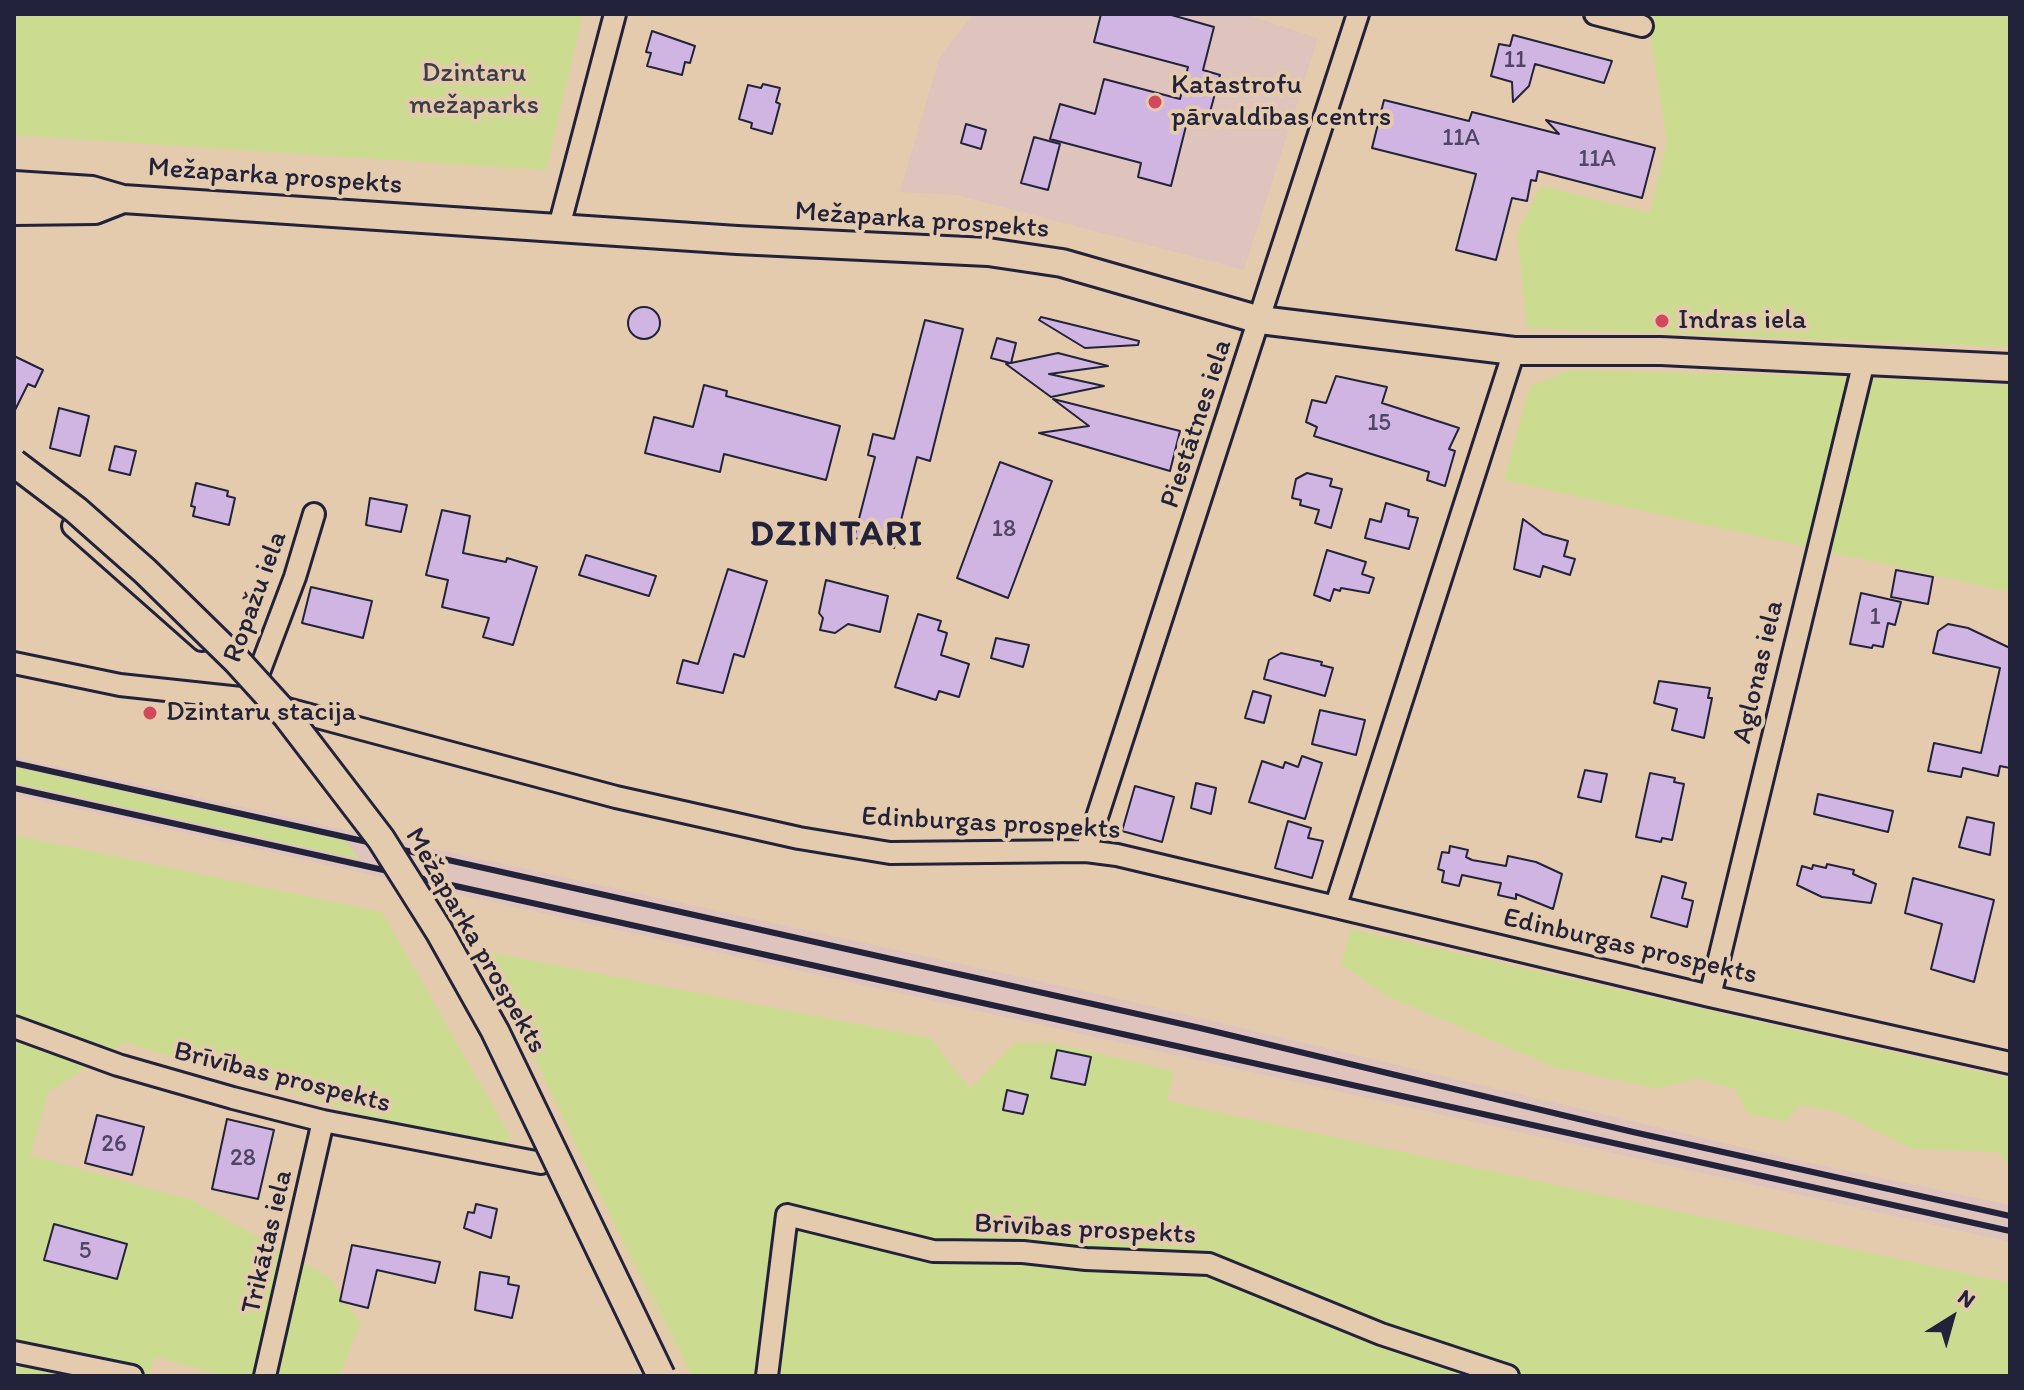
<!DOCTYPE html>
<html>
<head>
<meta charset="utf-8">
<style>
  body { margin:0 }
  #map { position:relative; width:2024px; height:1390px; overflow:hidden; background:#e5cbad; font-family:Itim,sans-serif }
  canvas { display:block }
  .frame { position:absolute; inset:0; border:16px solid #22223b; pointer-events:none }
  .north { position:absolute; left:1912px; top:1278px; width:80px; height:80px; -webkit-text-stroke:6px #e5cbad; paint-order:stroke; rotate:37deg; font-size:22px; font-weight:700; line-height:32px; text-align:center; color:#22223b }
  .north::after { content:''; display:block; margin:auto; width:28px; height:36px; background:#22223b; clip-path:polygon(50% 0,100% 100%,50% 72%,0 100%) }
</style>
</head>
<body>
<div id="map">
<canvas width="2024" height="1390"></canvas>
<div class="frame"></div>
<div class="north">N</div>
</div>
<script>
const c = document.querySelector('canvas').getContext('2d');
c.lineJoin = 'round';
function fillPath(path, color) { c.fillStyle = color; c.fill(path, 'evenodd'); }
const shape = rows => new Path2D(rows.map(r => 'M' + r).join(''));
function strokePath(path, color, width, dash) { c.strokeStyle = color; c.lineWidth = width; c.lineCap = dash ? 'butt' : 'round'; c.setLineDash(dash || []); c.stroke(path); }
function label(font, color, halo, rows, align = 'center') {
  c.font = font + ' Itim,sans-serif'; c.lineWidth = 8; c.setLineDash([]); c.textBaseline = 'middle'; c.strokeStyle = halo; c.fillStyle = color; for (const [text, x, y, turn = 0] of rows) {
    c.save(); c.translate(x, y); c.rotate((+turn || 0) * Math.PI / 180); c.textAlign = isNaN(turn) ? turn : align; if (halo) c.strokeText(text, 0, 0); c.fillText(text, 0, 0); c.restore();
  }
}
const built = shape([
  [973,14,1245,14,1318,38,1244,270,956,195,900,192,939,58],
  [14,757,1112,997,1787,1158,2010,1205,2010,1242,14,795]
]);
const green = shape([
  [14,14,583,14,546,170,14,135],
  [1647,14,2010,14,2010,347,1527,328,1517,233,1541,186,1650,213,1667,140],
  [1570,370,1828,376,2010,385,2010,592,1504,480,1530,386],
  [14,767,346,841,359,859,14,783],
  [14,835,382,912,511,1138,487,1152,124,1042,48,1093,30,1155,192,1200,329,1277,361,1323,339,1376,225,1376,156,1357,147,1376,14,1376],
  [1351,929,2010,1079,2010,1168,1998,1152,1913,1149,1836,1111,1799,1105,1785,1122,1747,1113,1735,1089,1697,1078,1659,1089,1555,1067,1387,996,1341,964],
  [483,951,930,1038,970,1089,1015,1043,1053,1043,1174,1071,1167,1101,2010,1283,2010,1376,692,1376,625,1236,686,1373]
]);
const building = shape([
  [1101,14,1168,14,1214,27,1203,70,1220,75,1207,123,1188,118,1171,186,1138,177,1141,163,1050,139,1060,104,1095,114,1104,79,1180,99,1188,67,1094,42,1101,14],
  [652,31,695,46,690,63,685,62,682,75,647,66,651,53,646,52,652,31],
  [1513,35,1612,61,1604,83,1535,64,1529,86,1513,102,1512,82,1491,76,1499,44,1510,46,1513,35],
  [763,84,780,88,776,102,780,104,772,134,751,128,752,123,739,119,748,85,761,88,763,84],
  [1384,100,1469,121,1472,112,1559,134,1546,120,1655,148,1642,198,1538,171,1536,181,1531,180,1527,201,1512,198,1496,260,1456,250,1476,174,1372,148,1384,100],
  [966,124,986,130,981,149,961,143,966,124],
  [1034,137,1060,144,1048,190,1021,183,1034,137],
  '628 323a16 16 0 1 1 32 0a16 16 0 1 1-32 0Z',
  [1041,317,1139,341,1138,345,1085,348,1039,320,1041,317],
  [925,320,963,329,930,461,917,457,894,548,854,538,875,457,868,455,873,434,894,439,925,320],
  [997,338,1016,343,1011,363,1058,353,1108,366,1049,374,1104,386,1051,397,1006,364,1010,363,991,358,997,338],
  [14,356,43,370,35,387,28,384,14,412,14,356],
  [1336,376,1387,387,1382,403,1459,428,1449,449,1455,451,1445,486,1427,480,1429,472,1314,436,1317,427,1306,422,1312,400,1326,403,1336,376],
  [704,385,727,391,726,396,840,426,826,480,724,454,720,472,645,453,654,417,693,427,704,385],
  [1053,399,1180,431,1170,471,1039,433,1089,426,1053,399],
  [59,408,89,416,80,456,50,448,59,408],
  [115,446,136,451,130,475,109,470,115,446],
  [1000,462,1052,481,1008,598,957,578,1000,462],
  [1307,473,1332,479,1330,486,1342,489,1331,528,1315,523,1319,510,1300,505,1301,500,1292,498,1296,479,1307,473],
  [196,483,228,491,227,496,235,498,229,525,193,516,195,507,191,506,196,483],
  [370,498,407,505,401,532,366,525,370,498],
  [1386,503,1409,510,1408,516,1418,518,1409,549,1365,538,1370,519,1381,522,1386,503],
  [442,510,470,516,463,553,506,562,507,558,537,567,513,645,483,637,489,618,442,607,448,580,426,575,442,510],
  [1523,519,1543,534,1568,541,1564,556,1575,559,1570,575,1543,566,1540,577,1514,569,1523,519],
  [1327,550,1366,562,1362,574,1374,578,1369,593,1341,588,1340,591,1334,589,1330,601,1314,595,1327,550],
  [586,555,656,576,649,596,579,575,586,555],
  [728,569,767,581,744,657,734,654,723,693,677,683,683,660,698,664,728,569],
  [1896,570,1933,577,1928,604,1891,597,1896,570],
  [826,580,888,596,880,632,848,624,835,633,820,630,823,618,819,613,826,580],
  [311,587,372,601,363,638,302,623,311,587],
  [1861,593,1901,602,1895,625,1888,623,1883,647,1873,645,1872,648,1850,644,1861,593],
  [918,614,941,621,938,630,947,633,941,655,969,664,959,697,939,691,936,700,895,687,918,614],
  [1948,624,1968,628,2010,648,2010,768,2000,766,1998,776,1963,768,1961,777,1928,771,1934,743,1981,753,2000,668,1933,653,1938,631,1948,624],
  [996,638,1029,645,1023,667,991,658,996,638],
  [1281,653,1322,662,1321,665,1333,668,1325,696,1264,679,1269,660,1281,653],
  [1659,681,1710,688,1708,698,1712,698,1704,738,1672,730,1677,709,1654,703,1659,681],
  [1253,691,1271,696,1264,723,1245,718,1253,691],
  [1320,710,1365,720,1356,755,1312,744,1320,710],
  [1302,756,1322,763,1305,819,1249,802,1262,761,1283,768,1285,762,1298,767,1302,756],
  [1585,770,1607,774,1601,802,1578,797,1585,770],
  [1650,773,1675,778,1674,782,1684,784,1672,840,1662,838,1661,842,1636,837,1650,773],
  [1196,783,1216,788,1211,814,1191,808,1196,783],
  [1135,786,1174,797,1162,842,1122,831,1135,786],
  [1818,794,1893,811,1888,832,1814,814,1818,794],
  [1967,817,1994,823,1990,855,1959,847,1967,817],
  [1288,821,1311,828,1308,838,1323,841,1312,878,1275,868,1288,821],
  [1450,846,1468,850,1466,857,1472,860,1506,866,1508,856,1536,862,1562,874,1553,909,1516,894,1516,899,1498,895,1501,883,1495,882,1462,875,1459,886,1442,882,1444,871,1438,869,1442,852,1449,853,1450,846],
  [1827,864,1854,870,1853,874,1876,884,1871,903,1822,897,1797,885,1802,866,1812,869,1813,865,1826,868,1827,864],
  [1662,876,1686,883,1682,898,1693,901,1687,927,1651,917,1662,876],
  [1913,878,1994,900,1974,982,1931,969,1942,924,1905,913,1913,878],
  [1057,1050,1091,1057,1085,1085,1051,1078,1057,1050],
  [1007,1090,1028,1095,1023,1114,1003,1110,1007,1090],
  [97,1115,144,1127,132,1175,85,1163,97,1115],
  [227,1119,274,1130,258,1199,212,1189,227,1119],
  [476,1204,497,1209,491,1238,464,1228,468,1212,474,1213,476,1204],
  [54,1224,127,1244,117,1279,44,1260,54,1224],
  [352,1245,440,1262,435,1283,377,1270,368,1308,340,1301,352,1245],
  [480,1272,509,1277,508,1284,519,1286,512,1318,475,1310,480,1272]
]);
const minor = shape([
  [1595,14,1642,26],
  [559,227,615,14],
  [73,526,202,640],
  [14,663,120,685,250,699,616,797,799,838,890,853,1086,851,1117,855,1710,996,2010,1063],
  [252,691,295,577,314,514],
  [1086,851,1358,14],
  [1336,905,1514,351],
  [1710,996,1864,361],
  [14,1027,118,1065,233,1098,323,1121,541,1163],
  [14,1352,132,1376],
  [265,1376,323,1121],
  [767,1376,787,1215,933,1251,1023,1252,1086,1259,1209,1264,1381,1334,1508,1376]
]);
const major = shape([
  [14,185,92,190,123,199,737,240,988,252,1062,263,1260,320,1514,351,1661,351,2010,368],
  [14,211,95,210,123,199]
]);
const rail = shape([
  [14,763,1200,1028,1633,1132,2010,1216],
  [14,788,2010,1231]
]);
const majorBridge = shape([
  [14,463,76,510,145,571,237,661,286,715,381,839,439,931,495,1031,661,1376]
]);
const markers = [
  [1155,102,8,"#d1495b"],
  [1662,321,8,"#d1495b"],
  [150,713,8,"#d1495b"]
];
const numberNames = [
  ["11",1515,61],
  ["11A",1461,139],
  ["11A",1597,160],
  ["15",1379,424],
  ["18",1004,530],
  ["1",1875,618],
  ["26",114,1145],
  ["28",243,1159],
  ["5",85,1252]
];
const parkNames = [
  ["Dzintaru",474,74],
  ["mežaparks",474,106]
];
const poiNames = [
  ["Katastrofu",1171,86],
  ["pārvaldības centrs",1171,118],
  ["Indras iela",1678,321],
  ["Dzintaru stacija",166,713]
];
const streetNames = [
  ["Mežaparka prospekts",275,177,4],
  ["Mežaparka prospekts",922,221,4],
  ["Piestātnes iela",1197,424,-72],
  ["Ropažu iela",256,597,-70],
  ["Aglonas iela",1759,672,-77],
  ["Edinburgas prospekts",991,824,3],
  ["Mežaparka prospekts",475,941,60],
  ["Edinburgas prospekts",1630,947,13],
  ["Brīvības prospekts",282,1078,14],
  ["Brīvības prospekts",1085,1230,3],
  ["Trikātas iela",268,1242,-77]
];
const districtNames = [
  ["DZINTARI",837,536]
];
fillPath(built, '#dfc4bd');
fillPath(green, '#cbdc90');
fillPath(building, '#d0b4e1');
strokePath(building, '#22223b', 2);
strokePath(minor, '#22223b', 26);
strokePath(major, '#22223b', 32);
strokePath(minor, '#e5cbad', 20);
strokePath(major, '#e5cbad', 26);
strokePath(rail, '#22223b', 6);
strokePath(majorBridge, '#22223b', 32, []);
strokePath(majorBridge, '#e5cbad', 26);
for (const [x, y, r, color] of markers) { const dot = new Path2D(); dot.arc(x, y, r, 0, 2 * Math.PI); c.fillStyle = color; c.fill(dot); strokePath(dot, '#e5cbad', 3); }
label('24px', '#4e4664', null, numberNames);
label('28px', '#3b3e48', '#e5cbad', parkNames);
label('28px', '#22223b', '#e5cbad', poiNames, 'left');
label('28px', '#22223b', '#e5cbad', streetNames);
c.letterSpacing = '2px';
label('bold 36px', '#22223b', '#e5cbad', districtNames);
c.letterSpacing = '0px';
</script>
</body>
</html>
